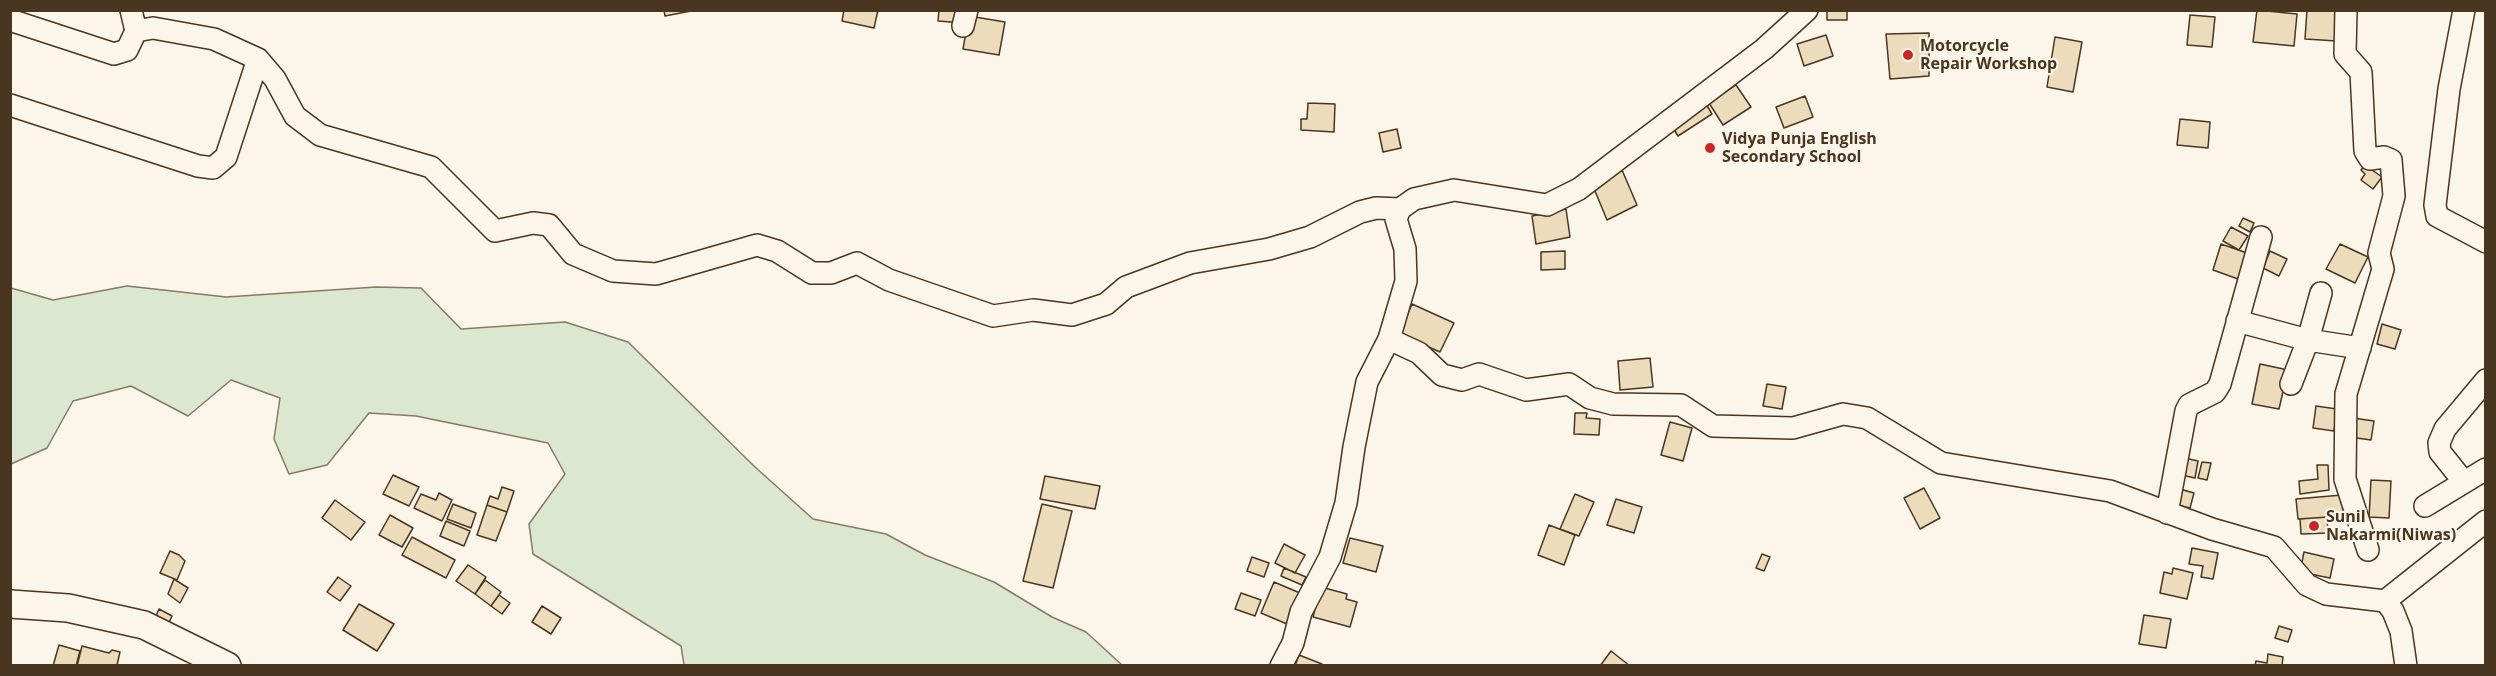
<!DOCTYPE html>
<html>
<head>
<meta charset="utf-8">
<style>
  body { margin:0 }
  #map { position:relative; width:2496px; height:676px; overflow:hidden; background:#fbf6e9; font-family:"Open Sans",sans-serif }
  canvas { display:block }
  .frame { position:absolute; inset:0; border:12px solid #4a3520; pointer-events:none }
</style>
</head>
<body>
<div id="map">
<canvas width="2496" height="676"></canvas>
<div class="frame"></div>
</div>
<script>
const c = document.querySelector('canvas').getContext('2d');
c.lineJoin = 'round';
function fillPath(path, color) { c.fillStyle = color; c.fill(path, 'evenodd'); }
const shape = rows => new Path2D(rows.map(r => 'M' + r).join(''));
function strokePath(path, color, width, dash) { c.strokeStyle = color; c.lineWidth = width; c.lineCap = dash ? 'butt' : 'round'; c.setLineDash(dash || []); c.stroke(path); }
function label(font, color, halo, rows, align = 'center') {
  c.font = font + ' "Open Sans",sans-serif'; c.lineWidth = 4.5; c.setLineDash([]); c.textBaseline = 'middle'; c.strokeStyle = halo; c.fillStyle = color; for (const [text, x, y, turn = 0] of rows) {
    c.save(); c.translate(x, y); c.rotate((+turn || 0) * Math.PI / 180); c.textAlign = isNaN(turn) ? turn : align; if (halo) c.strokeText(text, 0, 0); c.fillText(text, 0, 0); c.restore();
  }
}
const green = shape([
  [127,286,226,297,376,287,421,288,461,329,565,322,628,342,755,467,813,519,886,534,925,555,994,582,1052,617,1086,632,1122,665,684,665,681,646,533,554,529,524,565,474,548,443,416,416,369,413,327,465,289,474,274,439,280,398,231,380,188,416,131,386,73,401,47,448,11,464,11,288,53,300,127,286]
]);
const building = shape([
  [664,10,696,10,665,16,664,10],
  [844,10,878,10,874,28,842,21,844,10],
  [939,10,965,10,964,23,938,21,939,10],
  [1827,10,1847,10,1847,20,1827,20,1827,10],
  [2257,10,2297,14,2294,46,2253,42,2257,10],
  [2307,10,2339,10,2337,41,2305,39,2307,10],
  [2190,15,2215,17,2212,47,2187,45,2190,15],
  [969,16,1005,22,999,55,963,49,969,16],
  [1929,33,1929,76,1890,79,1886,34,1929,33],
  [1826,35,1833,56,1804,66,1797,44,1826,35],
  [2055,37,2082,42,2073,92,2047,87,2055,37],
  [1736,85,1751,107,1723,125,1709,103,1736,85],
  [1805,96,1813,117,1784,128,1776,107,1805,96],
  [1705,102,1712,114,1678,136,1671,124,1705,102],
  [1308,103,1335,104,1334,132,1301,130,1301,119,1307,119,1308,103],
  [2180,119,2210,122,2208,148,2177,145,2180,119],
  [1397,129,1401,148,1383,152,1379,133,1397,129],
  [2365,165,2382,177,2373,189,2361,180,2365,174,2361,170,2365,165],
  [1622,170,1637,205,1607,220,1593,186,1622,170],
  [1566,209,1570,237,1536,244,1532,216,1566,209],
  [2243,218,2254,223,2250,232,2239,226,2243,218],
  [2231,227,2248,236,2239,250,2223,241,2231,227],
  [2221,244,2247,253,2238,279,2213,270,2221,244],
  [2340,244,2368,257,2355,283,2326,269,2340,244],
  [1565,251,1565,269,1541,270,1541,252,1565,251],
  [2270,251,2287,259,2279,276,2263,268,2270,251],
  [1412,304,1454,323,1440,352,1399,334,1412,304],
  [2382,324,2401,330,2395,349,2377,344,2382,324],
  [1650,358,1653,387,1620,390,1618,361,1650,358],
  [2260,364,2288,370,2279,409,2252,404,2260,364],
  [1767,384,1786,387,1782,409,1763,406,1767,384],
  [2316,406,2337,409,2334,431,2313,428,2316,406],
  [1575,413,1587,413,1586,418,1600,419,1599,435,1574,434,1575,413],
  [2353,418,2374,421,2371,440,2350,437,2353,418],
  [1670,422,1692,428,1683,461,1661,455,1670,422],
  [2180,457,2198,461,2195,478,2177,474,2180,457],
  [2202,462,2211,463,2207,480,2198,478,2202,462],
  [2317,465,2328,465,2329,490,2300,494,2299,481,2318,479,2317,465],
  [393,475,419,487,409,506,383,494,393,475],
  [1045,476,1100,486,1095,509,1040,499,1045,476],
  [2371,480,2391,481,2389,518,2369,517,2371,480],
  [502,487,514,491,507,512,487,505,490,496,498,499,502,487],
  [1924,488,1940,518,1920,529,1904,498,1924,488],
  [2176,488,2194,493,2190,508,2172,504,2176,488],
  [439,493,452,500,442,521,414,508,421,494,436,500,439,493],
  [1575,494,1594,502,1579,536,1560,529,1575,494],
  [2342,495,2343,516,2298,519,2296,499,2342,495],
  [1616,499,1642,507,1634,533,1607,525,1616,499],
  [335,500,365,522,351,540,322,518,335,500],
  [453,504,476,513,471,528,447,519,453,504],
  [1042,504,1072,511,1053,588,1023,581,1042,504],
  [487,505,507,512,496,541,477,535,487,505],
  [390,515,413,528,402,547,379,535,390,515],
  [2327,517,2328,533,2301,534,2300,519,2327,517],
  [446,521,470,531,464,546,440,536,446,521],
  [1549,525,1575,535,1564,565,1538,555,1549,525],
  [412,537,455,560,446,578,402,555,412,537],
  [1350,538,1383,546,1376,572,1343,563,1350,538],
  [1284,544,1305,555,1295,573,1275,563,1284,544],
  [2192,548,2218,553,2213,579,2201,577,2203,566,2189,564,2192,548],
  [170,551,179,555,185,561,177,580,160,573,170,551],
  [2304,552,2334,559,2330,578,2300,572,2304,552],
  [1762,554,1770,557,1764,571,1756,568,1762,554],
  [1252,557,1269,563,1264,577,1247,571,1252,557],
  [468,565,486,577,475,594,456,581,468,565],
  [1284,568,1306,577,1302,585,1281,576,1284,568],
  [2173,568,2193,573,2187,599,2160,593,2164,572,2172,574,2173,568],
  [338,577,351,586,340,601,327,592,338,577],
  [174,579,188,588,180,603,168,594,174,579],
  [485,580,501,592,491,606,475,594,485,580],
  [1274,582,1300,593,1287,624,1261,613,1274,582],
  [1321,587,1347,594,1346,599,1357,602,1350,627,1313,617,1321,587],
  [1241,593,1261,600,1255,616,1235,609,1241,593],
  [499,595,510,603,502,614,491,606,499,595],
  [359,604,394,624,377,651,343,630,359,604],
  [542,606,561,618,551,634,532,622,542,606],
  [159,609,172,616,166,629,153,623,159,609],
  [2144,615,2171,619,2166,648,2139,644,2144,615],
  [2279,626,2292,630,2288,642,2275,638,2279,626],
  [59,645,80,651,76,666,53,666,59,645],
  [82,646,109,653,112,650,120,652,117,665,77,666,82,646],
  [1611,651,1630,666,1600,666,1611,651],
  [2268,654,2283,657,2282,666,2255,666,2256,661,2267,663,2268,654],
  [1299,655,1322,664,1321,666,1295,666,1299,655]
]);
const minor = shape([
  [131,10,136,31],
  [2346,10,2345,54,2361,72,2365,151,2370,159,2384,157,2391,160,2394,196,2379,253,2383,269,2346,394,2345,479,2368,550],
  [2464,10,2449,89,2435,205,2437,216,2486,242],
  [10,20,114,54,127,50,136,31,153,28,214,39,258,59,275,79,295,116,320,135,431,167,495,231,533,223,549,225,573,254,613,271,656,274,757,245,777,251,812,273,831,273,857,263,889,280,993,316,1033,310,1072,315,1106,304,1126,287,1190,263,1269,249,1310,237,1360,212,1376,208,1400,209],
  [963,26,967,10],
  [10,105,198,166,213,168,226,157,258,59],
  [2237,321,2308,340,2360,348],
  [1389,339,1406,281,1405,249,1396,219,1400,209,1414,199,1454,190,1547,205,1579,189,1608,167,1764,49,1807,10],
  [2291,384,2308,340,2321,293],
  [2464,482,2440,452,2439,443,2445,429,2486,380],
  [2425,506,2486,469],
  [2167,513,2186,411,2189,405,2215,392,2220,384,2261,237],
  [2385,601,2486,521],
  [1281,666,1293,643,1301,612,1330,557,1346,503,1354,447,1367,382,1389,339,1419,353,1442,375,1462,380,1479,374,1526,390,1569,384,1590,398,1613,404,1681,405,1713,426,1793,428,1843,414,1867,418,1941,463,2110,491,2212,529,2274,547,2307,585,2326,594,2385,601,2393,611,2401,631,2406,666]
]);
const major = shape([
  [10,604,68,608,144,625,227,666]
]);
const markers = [
  [1908,55,6,"#c62828"],
  [1710,148,6,"#c62828"],
  [2314,526,6,"#c62828"]
];
const poiNames = [
  ["Motorcycle",1920,46],
  ["Repair Workshop",1920,64],
  ["Vidya Punja English",1722,139],
  ["Secondary School",1722,157],
  ["Sunil",2326,517],
  ["Nakarmi(Niwas)",2326,535]
];
fillPath(green, '#dce7d0');
strokePath(green, '#887966', 1.5);
fillPath(building, '#ecdcbc');
strokePath(building, '#4a3520', 1.5);
strokePath(minor, '#4a3520', 24);
strokePath(major, '#4a3520', 30);
strokePath(minor, '#fbf6e9', 21);
strokePath(major, '#fbf6e9', 27);
for (const [x, y, r, color] of markers) { const dot = new Path2D(); dot.arc(x, y, r, 0, 2 * Math.PI); c.fillStyle = color; c.fill(dot); strokePath(dot, '#fbf6e9', 2); }
label('bold 16px', '#4a3520', '#fbf6e9', poiNames, 'left');
</script>
</body>
</html>
